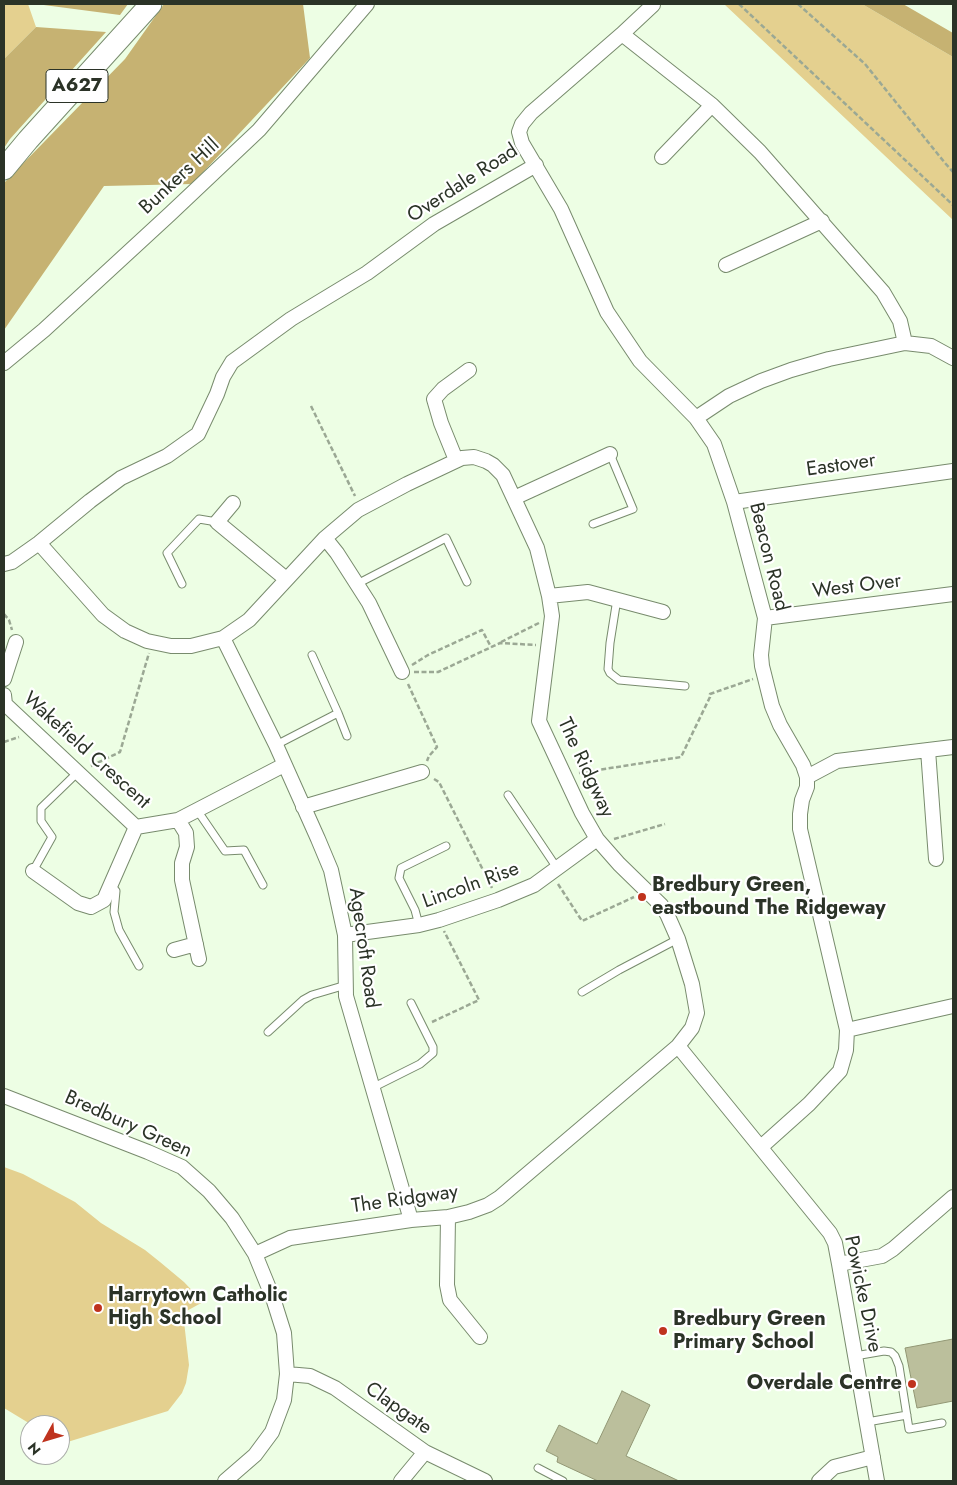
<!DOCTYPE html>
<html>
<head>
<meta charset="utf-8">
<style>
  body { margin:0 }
  #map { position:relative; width:957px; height:1485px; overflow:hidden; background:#edfee4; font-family:Jost,sans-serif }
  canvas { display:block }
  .frame { position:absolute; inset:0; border:5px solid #2b3327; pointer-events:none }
  .north { position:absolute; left:20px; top:1415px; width:50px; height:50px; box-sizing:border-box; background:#fff; border:1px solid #aaada9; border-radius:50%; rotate:231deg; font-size:14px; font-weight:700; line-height:20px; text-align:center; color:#2b3327 }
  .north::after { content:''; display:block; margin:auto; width:18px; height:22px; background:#bf331e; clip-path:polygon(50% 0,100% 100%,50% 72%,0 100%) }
</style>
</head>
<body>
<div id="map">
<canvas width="957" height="1485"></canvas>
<div class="frame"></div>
<div class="north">N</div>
</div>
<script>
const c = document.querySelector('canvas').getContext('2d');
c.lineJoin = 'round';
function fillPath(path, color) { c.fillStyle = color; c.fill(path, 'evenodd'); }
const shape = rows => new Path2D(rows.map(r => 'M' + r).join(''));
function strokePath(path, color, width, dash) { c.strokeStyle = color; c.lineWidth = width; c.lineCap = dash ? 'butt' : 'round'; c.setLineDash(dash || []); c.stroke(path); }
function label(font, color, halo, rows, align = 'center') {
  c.font = font + ' Jost,sans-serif'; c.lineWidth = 4.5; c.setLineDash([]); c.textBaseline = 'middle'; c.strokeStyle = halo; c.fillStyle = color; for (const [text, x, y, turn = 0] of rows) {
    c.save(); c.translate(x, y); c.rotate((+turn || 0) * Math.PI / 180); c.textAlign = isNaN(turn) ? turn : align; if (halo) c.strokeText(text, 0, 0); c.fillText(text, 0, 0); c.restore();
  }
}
const green = shape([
  [4,4,28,4,36,27,4,59],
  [724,4,862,4,953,57,953,220],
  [4,1167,23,1174,75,1202,101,1223,145,1250,160,1262,184,1282,203,1302,183,1313,189,1365,186,1383,182,1393,168,1411,61,1444,60,1425,32,1425,4,1408]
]);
const forest = shape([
  [36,4,128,4,120,15],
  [164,4,303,4,310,58,192,184,104,186,4,330,4,183,125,59],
  [862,4,903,4,953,33,953,57],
  [36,27,106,32,10,139,4,148,4,59]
]);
const building = shape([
  [953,1339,953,1401,917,1408,905,1348,953,1339],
  [622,1391,650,1405,626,1456,679,1481,598,1481,557,1462,558,1457,546,1451,559,1425,597,1444,622,1391]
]);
const path = shape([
  [739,4,953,205],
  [798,4,865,64,945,163,953,172],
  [311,406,355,496],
  [4,614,9,620,12,630],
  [501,642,539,623],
  [412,665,428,655,482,630,491,647],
  [414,672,438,672,500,643,536,645],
  [408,684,437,747,429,756,427,761],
  [4,742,19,737],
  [91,766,120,752,149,653],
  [579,773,681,757,710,697,710,694,753,679],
  [434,779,439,782,492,888],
  [614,839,665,824],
  [558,884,582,921,634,897],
  [432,1022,479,1000,444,931]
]);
const service = shape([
  [593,524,633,509,610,454],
  [182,584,167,553,199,519,217,522],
  [357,584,446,538,467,582],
  [617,599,610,643,608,669,610,673,619,680,685,686],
  [338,713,347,736],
  [276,745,338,713,312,655],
  [508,795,557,868],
  [197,810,225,851,244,850,263,885],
  [33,871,52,837,41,821,41,808,77,773],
  [111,885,116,891,114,912,119,930,139,966],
  [419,925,415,910,399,878,401,868,446,846],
  [582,992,619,970,678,939],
  [268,1032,303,1000,312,995,346,985],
  [372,1088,420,1064,433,1053,433,1047,411,1003],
  [855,1356,884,1351,891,1352,895,1356,899,1366,909,1429,942,1423],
  [867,1422,907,1415],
  [538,1468,563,1481]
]);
const minor = shape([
  [622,34,653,5],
  [662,157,712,105],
  [726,265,822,221],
  [4,363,44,330,170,214,259,130,367,4],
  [696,418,729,396,761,381,791,370,829,359,905,343,931,346,953,358],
  [456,460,441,423,434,399,443,389,469,370],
  [514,498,610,454],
  [734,502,953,471],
  [233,503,217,522,286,579],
  [325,538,337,553,369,603,402,672],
  [39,543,103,615,125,631,147,641,171,646,191,646,223,638,249,620,325,538,358,510,407,484,462,458,474,457,486,461,493,465,503,475,537,548,549,596,552,616,539,721,582,813,597,839,619,864,661,905,667,914,678,939,692,984,697,1013,692,1028,678,1046,499,1198,488,1205,469,1212,448,1217,411,1220,290,1238,255,1254],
  [4,564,12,562,39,543,90,501,121,478,167,456,198,434,217,394,223,377,232,362,291,319,367,273,434,224,536,165],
  [549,596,588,592,663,612],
  [765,618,953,594],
  [223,638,276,745,318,839,331,870,345,935,346,996,411,1220],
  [4,679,16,642],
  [4,695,5,704,136,827,178,820,284,765],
  [928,750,936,859],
  [807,777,837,761,953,747],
  [303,807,422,772],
  [178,820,186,833,187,847,182,863,182,880,199,959],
  [33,871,78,903,91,907,104,900,136,827],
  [345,935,419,925,439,920,498,900,534,885,597,839],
  [174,950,196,944],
  [847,1030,953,1006],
  [678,1046,830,1233,835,1243,839,1264,877,1481],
  [4,1096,148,1152,182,1167,209,1191,232,1218,255,1254,273,1298,284,1333,287,1374,284,1400,272,1432,255,1455,225,1481],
  [761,1147,809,1104,840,1071,846,1050,847,1030,800,829,800,814,802,800,807,787,807,777,803,765,780,725,772,706,762,666,761,655,765,618,734,502,714,444,696,418,640,361,607,312,561,209,522,143,519,132,522,124,531,113,622,34,712,105,760,152,883,292,900,321,905,343],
  [448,1217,447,1285,450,1300,480,1337],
  [839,1264,882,1256,893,1249,953,1197],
  [287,1374,310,1376,335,1388,425,1452,485,1481],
  [401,1481,425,1452],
  [819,1481,834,1467,873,1457]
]);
const primary = shape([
  [4,169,28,140,151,4]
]);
const markers = [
  [642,897,5,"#bf331e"],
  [98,1308,5,"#bf331e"],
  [663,1331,5,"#bf331e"],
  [912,1384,5,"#bf331e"]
];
const shields = [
  [77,86,62]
];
const shieldNames = [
  ["A627",77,86]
];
const streetNames = [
  ["Bunkers Hill",180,177,-43],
  ["Overdale Road",463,184,-33],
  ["Eastover",841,466,-8],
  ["Beacon Road",768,557,76],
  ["West Over",857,587,-7],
  ["Wakefield Crescent",86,751,42],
  ["The Ridgway",585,768,65],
  ["Lincoln Rise",471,886,-20],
  ["Agecroft Road",363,948,82],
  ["Bredbury Green",128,1125,24],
  ["The Ridgway",405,1200,-8],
  ["Powicke Drive",862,1294,78],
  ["Clapgate",398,1409,35]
];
const poiNames = [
  ["Bredbury Green,",652,886],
  ["eastbound The Ridgeway",652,909],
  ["Harrytown Catholic",108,1296],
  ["High School",108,1319],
  ["Bredbury Green",673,1320],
  ["Primary School",673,1343],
  ["Overdale Centre",902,1384,"right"]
];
fillPath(green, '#e4d08f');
fillPath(forest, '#c6b272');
fillPath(building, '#bbbf9c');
strokePath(building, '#929774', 1);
strokePath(service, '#788b6d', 9);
strokePath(minor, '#788b6d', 16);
strokePath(primary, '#788b6d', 23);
strokePath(path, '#9ba894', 2.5, [5, 2.5]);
strokePath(service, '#fff', 7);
strokePath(minor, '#fff', 14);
strokePath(primary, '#fff', 21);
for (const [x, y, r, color] of markers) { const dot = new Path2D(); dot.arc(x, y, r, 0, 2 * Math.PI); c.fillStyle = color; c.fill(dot); strokePath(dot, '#fff', 2); }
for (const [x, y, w] of shields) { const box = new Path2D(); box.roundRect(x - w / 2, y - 16.5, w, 33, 4); c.fillStyle = '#fff'; c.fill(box); strokePath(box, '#2b3327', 1); }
label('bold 19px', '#2b3327', null, shieldNames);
label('20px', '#2b3327', '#fff', streetNames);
label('bold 20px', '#2b3327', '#fff', poiNames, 'left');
</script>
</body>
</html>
